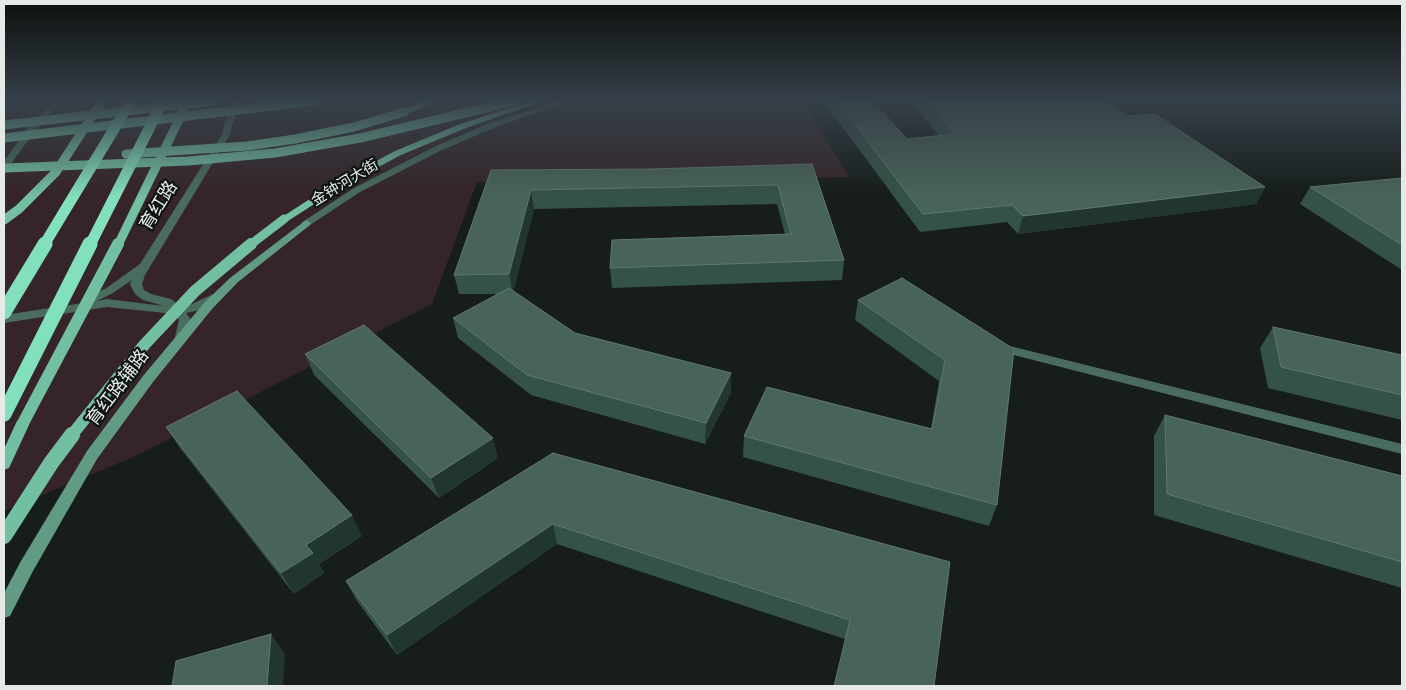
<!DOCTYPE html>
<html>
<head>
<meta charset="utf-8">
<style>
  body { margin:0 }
  #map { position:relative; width:1406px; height:690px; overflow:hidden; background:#161d1a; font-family:"PT Serif",serif }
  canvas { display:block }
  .frame { position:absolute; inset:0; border:5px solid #e5eae8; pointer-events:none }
</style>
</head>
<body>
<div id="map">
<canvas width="1406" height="690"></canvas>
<div class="frame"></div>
</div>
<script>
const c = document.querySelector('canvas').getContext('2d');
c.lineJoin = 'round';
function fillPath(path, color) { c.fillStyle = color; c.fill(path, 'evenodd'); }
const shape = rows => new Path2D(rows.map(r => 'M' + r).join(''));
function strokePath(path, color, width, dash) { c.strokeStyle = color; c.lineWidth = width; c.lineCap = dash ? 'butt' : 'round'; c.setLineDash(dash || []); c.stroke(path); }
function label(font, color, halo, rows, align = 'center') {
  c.font = font + ' "PT Serif","Noto Sans SC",serif'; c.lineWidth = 4.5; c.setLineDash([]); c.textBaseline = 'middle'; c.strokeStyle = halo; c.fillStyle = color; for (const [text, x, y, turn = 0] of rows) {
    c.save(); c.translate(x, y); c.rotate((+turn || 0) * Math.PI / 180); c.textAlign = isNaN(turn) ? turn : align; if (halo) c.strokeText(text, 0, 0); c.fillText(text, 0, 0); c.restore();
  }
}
const green = shape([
  [4,101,803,101,849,177,477,182,432,304,138,455,4,511]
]);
const street = shape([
  [54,101,62,101,35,131,7,169,4,170,4,161,29,127,54,101],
  [232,101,240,101,229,136,145,275,142,284,144,290,151,294,171,299,181,307,192,304,213,294,221,294,223,297,221,300,200,310,186,313,191,320,185,340,181,341,175,337,179,320,175,314,107,307,4,323,4,315,83,303,81,301,83,298,105,289,140,264,221,136,232,101],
  [132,280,130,284,135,294,143,300,164,306,107,299,97,301,113,293,132,280],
  [559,101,570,101,496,127,442,150,360,192,310,225,302,225,301,223,354,188,436,146,490,123,559,101],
  [998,343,1402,444,1402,454,994,350,992,347,998,343]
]);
const secondary = shape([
  [306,220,311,223,310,225,238,282,212,309,153,382,97,459,33,571,10,616,4,618,4,593,21,561,87,451,143,376,204,303,230,278,306,220]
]);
const primary = shape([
  [425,101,436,101,407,114,400,112,425,101],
  [532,101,543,101,466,128,401,155,339,188,288,221,284,222,279,219,333,184,395,151,460,124,532,101],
  [22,420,27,421,29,425,9,468,4,470,4,449,17,421,22,420]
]);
const primaryBridgeFar2 = shape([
  [4,125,214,101],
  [4,138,313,101],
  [126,154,247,146,295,139,354,127,404,112],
  [4,168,188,161,275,153,360,138,515,101],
  [4,220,19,209,56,172,102,101],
  [118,245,188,101],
  [250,245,284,219]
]);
const primaryBridgeFar1 = shape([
  [22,425,118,244],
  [71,436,145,344,195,291,251,244]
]);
const primaryBridge = shape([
  [4,536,51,463,72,435]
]);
const highwayBridgeFar1 = shape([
  [44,245,131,101],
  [90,245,163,101]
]);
const highwayBridge = shape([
  [4,312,45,244],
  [4,414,90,244]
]);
const wall = shape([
  [821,101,872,101,907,139,939,135,909,101,1108,101,1128,116,1265,187,1256,204,1018,234,1007,222,920,232,844,129],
  [1391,101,1402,101,1402,106],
  [812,164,844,260,842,280,612,288,610,268,785,234,777,204,534,209,513,291,575,333,731,393,705,444,531,395,458,338,453,318,498,294,459,294,454,275,491,170,651,169],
  [1402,178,1402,270,1300,204,1310,187],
  [858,300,1014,349,997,505,989,526,743,457,744,436,931,428,939,381,855,320],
  [1273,327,1402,355,1402,420,1268,388,1260,348],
  [305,354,498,458,439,498,314,375],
  [1165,415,1402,476,1402,588,1154,515,1154,436],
  [166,427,362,536,319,564,324,573,294,594,180,448],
  [553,453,950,562,845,639,557,544,397,655,357,601,346,581]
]);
const shadedWall = shape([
  [1265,187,1256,204,1018,234,1023,216],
  [531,190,534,209,513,294,509,274],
  [731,373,731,393,705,444,706,423],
  [493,438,498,458,439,498,431,478],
  [352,515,362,536,319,564,324,573,294,594,281,573,306,545],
  [553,524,557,544,397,655,387,635],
  [271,634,285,654,283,686,267,686]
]);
const building = shape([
  [836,101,872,101,907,139,955,134,926,101,1108,101,1128,116,1155,114,1265,187,1023,216,1012,205,923,214,846,113,836,101],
  [812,164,844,260,610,268,612,240,791,234,778,185,531,190,509,274,454,275,491,170,651,169,812,164],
  [1402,178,1402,245,1310,187,1402,178],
  [902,278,1014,349,997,505,744,436,767,387,932,429,945,360,858,300,902,278],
  [509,288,575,333,731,373,706,423,527,375,453,318,509,288],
  [364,325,493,438,431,478,305,354,364,325],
  [1273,327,1402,355,1402,395,1281,367,1273,327],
  [237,391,352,515,306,545,313,553,281,573,166,427,237,391],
  [1165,415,1402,476,1402,562,1167,494,1165,415],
  [553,453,950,562,934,686,834,686,850,620,553,524,387,635,346,581,553,453],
  [271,634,267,686,172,686,176,661,271,634]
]);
const farStreetnames = [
  ["金钟河大街",345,183,-31]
];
const streetNames = [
  ["育红路",159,206,-58],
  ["育红路辅路",118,388,-53]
];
fillPath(green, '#352429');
fillPath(street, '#496c5e');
fillPath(secondary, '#619b84');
fillPath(primary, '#73bfa1');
strokePath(primaryBridgeFar2, '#73bfa1', 9);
strokePath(primaryBridgeFar1, '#73bfa1', 12);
strokePath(primaryBridge, '#73bfa1', 16);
strokePath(highwayBridgeFar1, '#83e0bc', 11);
strokePath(highwayBridge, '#83e0bc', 15);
fillPath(wall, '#355247');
fillPath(shadedWall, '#21362e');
fillPath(building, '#486358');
strokePath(building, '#61786f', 1);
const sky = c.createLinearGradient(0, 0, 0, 197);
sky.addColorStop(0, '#0c100e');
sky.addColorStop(0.51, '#364049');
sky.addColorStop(1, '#36404900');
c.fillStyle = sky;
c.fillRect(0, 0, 1406, 197);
label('15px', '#e5eae8', '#0d1411', farStreetnames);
label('18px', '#e5eae8', '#0d1411', streetNames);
</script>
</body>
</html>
